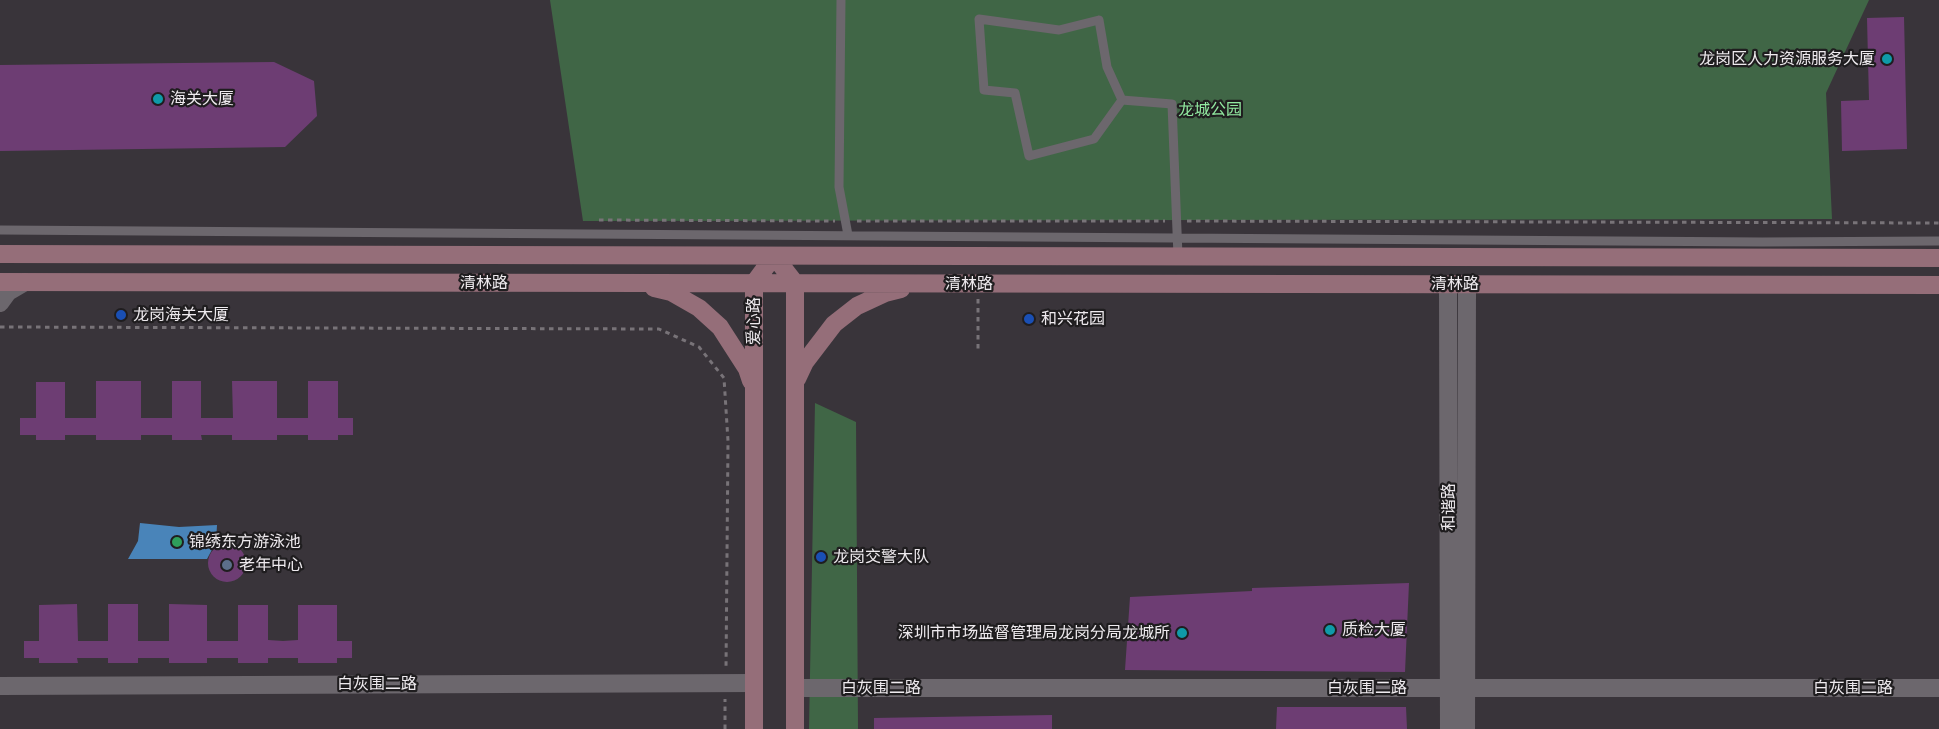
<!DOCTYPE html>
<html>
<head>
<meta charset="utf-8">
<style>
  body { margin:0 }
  canvas { display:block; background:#39343a }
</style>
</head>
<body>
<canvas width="1939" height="729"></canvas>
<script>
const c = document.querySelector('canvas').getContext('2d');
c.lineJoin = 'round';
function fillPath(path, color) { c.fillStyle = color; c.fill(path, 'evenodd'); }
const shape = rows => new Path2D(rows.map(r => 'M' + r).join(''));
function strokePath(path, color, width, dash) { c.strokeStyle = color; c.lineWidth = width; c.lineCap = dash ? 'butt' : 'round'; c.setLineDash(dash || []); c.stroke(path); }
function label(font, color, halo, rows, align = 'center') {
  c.font = font + ' Inter,"Noto Sans SC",sans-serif'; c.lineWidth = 4.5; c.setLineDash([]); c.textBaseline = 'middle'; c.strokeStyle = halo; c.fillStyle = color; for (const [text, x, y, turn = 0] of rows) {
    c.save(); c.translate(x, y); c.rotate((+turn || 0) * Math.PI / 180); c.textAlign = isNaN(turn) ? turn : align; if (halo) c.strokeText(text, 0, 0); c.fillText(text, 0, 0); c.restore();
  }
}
const green = shape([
  [550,0,1869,0,1826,93,1832,219,583,221],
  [815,403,856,422,858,729,809,729]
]);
const water = shape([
  [140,523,179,527,217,525,216,542,207,559,128,559,138,541]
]);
const building = shape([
  [1904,17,1907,149,1842,151,1841,101,1869,100,1867,18],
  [274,62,314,81,317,116,285,147,0,151,0,65],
  [96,381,141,381,141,418,172,418,172,381,201,381,201,418,233,418,232,381,277,381,277,418,308,418,308,381,338,381,338,418,353,418,353,435,338,435,338,440,308,440,308,435,277,435,277,440,232,440,232,435,201,435,202,440,172,440,172,435,141,435,141,440,96,440,96,435,65,435,65,440,36,440,36,435,20,435,20,418,36,418,36,382,65,382,65,418,96,418],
  '208 563a19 19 0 1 1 38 0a19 19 0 1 1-38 0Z',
  [1409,583,1405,672,1125,670,1130,597,1252,591,1252,588],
  [77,604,78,641,108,641,108,604,138,604,138,641,169,641,169,604,207,605,207,641,238,641,238,605,268,605,268,640,283,641,298,640,298,605,337,605,337,641,352,641,352,658,337,658,337,663,298,663,298,658,268,658,268,663,238,663,238,658,207,658,207,663,169,663,169,658,138,658,138,663,108,663,108,658,77,658,78,663,39,663,39,658,24,658,24,641,39,641,39,605],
  [1277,707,1406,707,1407,729,1276,729],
  [1052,715,1052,729,874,729,874,718]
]);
const path = shape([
  [599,220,835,221],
  [857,221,1165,221],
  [1187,221,1939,223],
  [978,299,978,351],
  [0,327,659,329,699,347,724,378,728,441,726,669],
  [725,729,725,699]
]);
const lane = shape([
  [841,0,839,187,848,235],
  [1122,100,1107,67,1099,20,1059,30,979,19,984,90,1015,93,1029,156,1094,139,1122,100,1172,104,1178,256],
  [0,230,1762,242,1939,241]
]);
const street = shape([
  [1448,284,1449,729],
  [0,303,8,292,25,282],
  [0,686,754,683],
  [795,688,1939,688],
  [1466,729,1467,285]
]);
const secondary = shape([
  [0,254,1939,258],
  [774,256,795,283,795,729],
  [0,282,1939,285],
  [654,288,671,292,699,308,720,327,747,369,751,381],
  [797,379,805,362,834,324,857,306,885,293,901,289],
  [754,729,754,283,774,256]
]);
const markers = [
  [1887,59,6,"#0f9aa8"],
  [158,99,6,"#0f9aa8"],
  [121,315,6,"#1a4fb4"],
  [1029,319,6,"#1a4fb4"],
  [177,542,6,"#2e9e5b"],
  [821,557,6,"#1a4fb4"],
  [227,565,6,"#5c6f8a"],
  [1330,630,6,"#0f9aa8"],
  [1182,633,6,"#0f9aa8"]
];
const poiNames = [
  ["龙岗区人力资源服务大厦",1875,59,"right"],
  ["海关大厦",170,99],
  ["龙岗海关大厦",133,315],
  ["和兴花园",1041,319],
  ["锦绣东方游泳池",189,542],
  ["龙岗交警大队",833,557],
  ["老年中心",239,565],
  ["质检大厦",1342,630],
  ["深圳市市场监督管理局龙岗分局龙城所",1170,633,"right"]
];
const parkNames = [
  ["龙城公园",1210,110]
];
const streetNames = [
  ["清林路",484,283],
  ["清林路",969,284],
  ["清林路",1455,284],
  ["爱心路",754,321,-90],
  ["和谐路",1449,507,-90],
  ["白灰围二路",377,684],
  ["白灰围二路",881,688],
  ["白灰围二路",1367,688],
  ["白灰围二路",1853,688]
];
fillPath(green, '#406646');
fillPath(water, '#4984b9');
fillPath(building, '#6d3d73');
strokePath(path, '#787378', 3, [4.5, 4.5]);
strokePath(lane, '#6c676d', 9);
strokePath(street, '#6c676d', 18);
strokePath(secondary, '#956e79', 18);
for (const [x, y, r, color] of markers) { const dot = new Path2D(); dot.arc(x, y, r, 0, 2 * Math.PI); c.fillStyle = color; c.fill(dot); strokePath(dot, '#1f1d1f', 2); }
label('16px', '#eeeaee', '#1f1d1f', poiNames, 'left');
label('16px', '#91e9a0', '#1f1d1f', parkNames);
label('16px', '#eeeaee', '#1f1d1f', streetNames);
</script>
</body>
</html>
